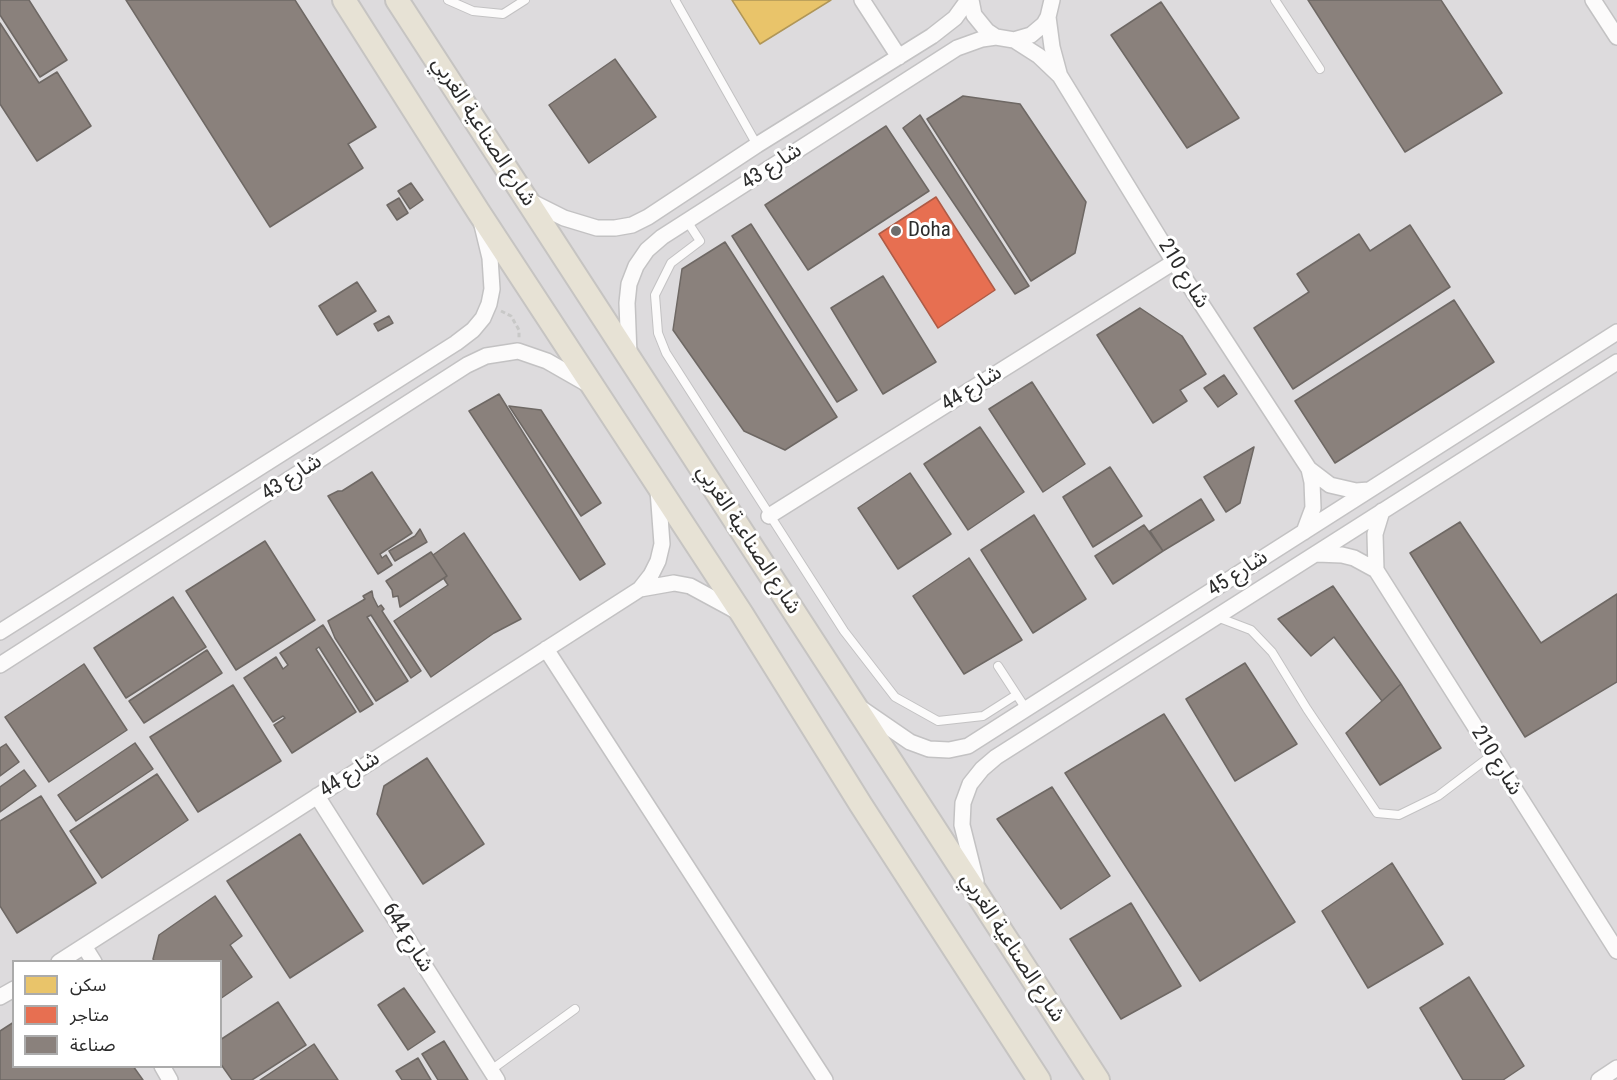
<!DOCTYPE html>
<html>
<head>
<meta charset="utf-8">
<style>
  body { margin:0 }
  #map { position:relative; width:1617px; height:1080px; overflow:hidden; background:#eae6e2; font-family:"Roboto Condensed","Noto Sans Arabic",sans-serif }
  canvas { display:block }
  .legend { position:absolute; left:12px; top:960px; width:210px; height:108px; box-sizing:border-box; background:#fff; border:2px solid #ababab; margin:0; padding:8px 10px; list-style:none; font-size:18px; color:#2c2c2c }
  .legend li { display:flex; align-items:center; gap:12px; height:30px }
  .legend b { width:30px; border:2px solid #ababab }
</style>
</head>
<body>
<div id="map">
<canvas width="1617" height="1080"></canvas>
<ul class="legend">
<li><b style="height:16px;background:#e9c46a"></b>سكن</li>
<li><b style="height:16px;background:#e76f51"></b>متاجر</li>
<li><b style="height:16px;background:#8a817c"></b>صناعة</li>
</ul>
</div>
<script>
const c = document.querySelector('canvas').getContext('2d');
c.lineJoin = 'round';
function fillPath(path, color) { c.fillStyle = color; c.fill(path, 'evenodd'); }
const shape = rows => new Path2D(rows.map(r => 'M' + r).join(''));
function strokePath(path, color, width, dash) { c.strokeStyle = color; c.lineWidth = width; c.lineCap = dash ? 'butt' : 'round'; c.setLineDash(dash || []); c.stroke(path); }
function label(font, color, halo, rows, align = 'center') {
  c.font = font + ' "Roboto Condensed","Noto Sans Arabic",sans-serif'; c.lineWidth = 6; c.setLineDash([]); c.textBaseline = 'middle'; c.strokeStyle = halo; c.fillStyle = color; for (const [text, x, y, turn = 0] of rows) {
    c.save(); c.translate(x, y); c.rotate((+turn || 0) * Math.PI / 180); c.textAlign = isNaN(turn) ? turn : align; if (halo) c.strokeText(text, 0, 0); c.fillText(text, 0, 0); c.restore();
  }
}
const industrial = shape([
  [0,0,1617,0,1617,1080,0,1080],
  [14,962,220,962,220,1066,14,1066]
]);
const homes = shape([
  [732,0,831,0,760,44,732,0]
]);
const shops = shape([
  [936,197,995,290,938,328,879,234,936,197]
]);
const industry = shape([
  [0,0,29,0,67,60,40,77,0,15,0,0],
  [126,0,295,0,376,127,348,144,363,168,270,227,126,0],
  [1308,0,1441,0,1502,93,1405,152,1308,0],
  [1161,2,1239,118,1187,148,1111,35,1161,2],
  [0,23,39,83,57,72,91,126,37,161,0,104,0,23],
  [615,59,656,117,589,163,549,105,615,59],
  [963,96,1020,104,1086,202,1075,253,1031,281,927,119,963,96],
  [920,115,1029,286,1015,294,903,128,920,115],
  [886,126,929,191,808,270,765,205,886,126],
  [411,183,423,200,410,209,398,191,411,183],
  [399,198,408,213,397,220,387,205,399,198],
  [751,224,857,390,837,402,732,236,751,224],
  [1410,225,1450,287,1293,389,1254,328,1309,292,1297,274,1359,234,1370,251,1410,225],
  [725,242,837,417,785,450,744,431,673,330,682,269,725,242],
  [883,276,936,362,883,394,831,308,883,276],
  [357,282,376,311,337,335,319,306,357,282],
  [1454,300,1494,362,1335,463,1295,401,1454,300],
  [1140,308,1182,336,1206,374,1180,390,1187,401,1153,423,1097,335,1140,308],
  [389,316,393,323,378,331,374,324,389,316],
  [1224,375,1237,394,1218,407,1204,388,1224,375],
  [1032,382,1085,464,1043,492,989,409,1032,382],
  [499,394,605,564,580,580,469,411,499,394],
  [509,406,541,410,601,503,581,516,509,406],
  [980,427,1024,492,968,530,924,464,980,427],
  [1254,447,1240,503,1226,512,1204,477,1254,447],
  [1110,467,1142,516,1093,547,1063,497,1110,467],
  [372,472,412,533,380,554,382,558,386,555,392,565,378,574,328,496,338,491,342,491,372,472],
  [910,473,951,534,898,569,858,508,910,473],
  [1201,499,1214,520,1163,551,1150,531,1201,499],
  [1034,515,1086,599,1033,633,981,550,1034,515],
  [1460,522,1541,643,1617,594,1617,682,1525,737,1410,553,1460,522],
  [1144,525,1163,551,1113,584,1095,556,1144,525],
  [420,529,427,542,395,561,389,551,415,536,420,529],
  [464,533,521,619,494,633,431,677,394,621,448,585,444,579,447,576,433,555,464,533],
  [265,541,315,620,236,670,186,591,265,541],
  [431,552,447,576,400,607,398,596,393,597,392,590,386,581,431,552],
  [969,558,1022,640,964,674,913,596,969,558],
  [1333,586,1401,684,1382,701,1334,637,1311,656,1278,619,1333,586],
  [372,591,373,597,378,607,381,605,384,609,382,611,421,671,411,678,371,615,367,617,408,681,376,701,335,638,328,621,365,599,363,596,372,591],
  [173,597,206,647,126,698,94,648,173,597],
  [323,625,373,704,360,712,319,647,316,649,356,712,292,753,274,725,285,718,283,716,273,722,244,678,276,657,283,669,288,665,280,653,323,625],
  [207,650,222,673,144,723,129,701,207,650],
  [1245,663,1297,744,1235,781,1186,699,1245,663],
  [84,664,127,730,49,782,5,717,84,664],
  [1401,684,1441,748,1380,785,1346,733,1401,684],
  [233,685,281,761,198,812,150,737,233,685],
  [1164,714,1295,922,1200,981,1065,773,1164,714],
  [135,743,153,769,76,821,58,795,135,743],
  [6,744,19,762,0,776,0,748,6,744],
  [427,758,484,844,423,884,377,814,384,786,427,758],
  [24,770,36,786,0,812,0,787,24,770],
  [157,774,188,820,102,878,70,831,157,774],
  [1052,787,1110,876,1061,909,997,819,1052,787],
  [41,796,96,883,17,933,0,906,0,821,41,796],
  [300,834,363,931,290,978,227,881,300,834],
  [1392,863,1443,944,1368,988,1322,911,1392,863],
  [215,896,242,936,230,945,252,977,220,999,220,962,155,962,153,959,159,935,215,896],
  [1131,903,1181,986,1121,1019,1070,939,1131,903],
  [1469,977,1524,1066,1503,1080,1463,1080,1420,1008,1469,977],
  [404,988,435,1032,408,1050,378,1005,404,988],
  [278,1002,306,1045,252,1080,232,1080,220,1063,220,1040,278,1002],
  [14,1022,14,1066,133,1066,143,1080,0,1080,0,1031,14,1022],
  [444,1041,468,1080,438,1080,422,1054,444,1041],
  [314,1044,338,1080,260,1080,314,1044],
  [418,1058,431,1080,402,1080,396,1071,418,1058]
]);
const path = shape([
  [501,311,511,316,519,330,519,338]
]);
const lane = shape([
  [448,0,473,11,503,14,525,0],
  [675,0,757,145],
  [1275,0,1320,69],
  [687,221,700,241,671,263,655,295,658,333,666,353,844,631,895,697,938,721,983,716,1016,695],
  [1217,617,1251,630,1272,652,1307,709,1377,813,1399,815,1438,796,1492,755],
  [998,666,1026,709],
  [491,1070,575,1009]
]);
const street = shape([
  [862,0,899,57],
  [971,0,974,15,987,31,996,37,1014,40,1031,35,1044,24,1048,17,1052,0],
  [1593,0,1617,37],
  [1048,17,1052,47,1059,73],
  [1014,40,1039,56,1060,76,1174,262,1309,469,1312,482,1313,508,1304,532],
  [528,200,564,218,597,228,615,228,632,225,648,217,757,145,932,36,955,18,968,0],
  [629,355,627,303,629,284,636,266,647,250,662,237,957,48,982,39,996,37],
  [1309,469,1330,485,1356,491,1369,490],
  [769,516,1174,262],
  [1317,554,1342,555,1354,558,1376,570,1617,951],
  [1376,570,1375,534,1382,511],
  [640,589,674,583,690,586,738,612],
  [0,632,456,343,473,330,483,318,489,304,492,289,490,258,482,225],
  [546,649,825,1080],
  [0,665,467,365,486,356,518,351,547,361,589,385],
  [862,709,910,742,929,749,949,750,968,746,1617,332],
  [317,796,497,1080],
  [976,881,962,825,963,803,970,784,982,769,996,757,1617,362],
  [84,946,94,962],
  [59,962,640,589,651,575,658,561,662,544,658,490],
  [0,997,14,989],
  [162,1066,170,1080],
  [1599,1080,1617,1068]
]);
const primary = shape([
  [344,0,478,211,742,614,861,805,1039,1080],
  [397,0,1098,1080]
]);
const markers = [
  [896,231,6,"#6e6d6c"]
];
const streetNames = [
  ["شارع الصناعية الغربي",483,132,57],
  ["شارع 43",772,167,-33],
  ["شارع 210",1183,274,58],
  ["شارع 44",972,389,-32],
  ["شارع 43",292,478,-33],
  ["شارع الصناعية الغربي",748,540,57],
  ["شارع 45",1238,574,-33],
  ["شارع 210",1496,761,58],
  ["شارع 44",350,775,-33],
  ["شارع 644",407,938,58],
  ["شارع الصناعية الغربي",1012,948,57]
];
const poiNames = [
  ["Doha",908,231]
];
fillPath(industrial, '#dddbdd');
fillPath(homes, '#e9c46a');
strokePath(homes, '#b09657', 1.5);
fillPath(shops, '#e76f51');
strokePath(shops, '#af5b46', 1.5);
fillPath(industry, '#8a817c');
strokePath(industry, '#6e6864', 1.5);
strokePath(lane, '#c3c2c3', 10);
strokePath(street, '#c3c2c3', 18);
strokePath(primary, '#c6c4c2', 26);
strokePath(path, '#c8c8c7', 3, [4.5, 3]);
strokePath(lane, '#fcfbfb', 8);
strokePath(street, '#fcfbfb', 15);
strokePath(primary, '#e7e2d5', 22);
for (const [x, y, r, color] of markers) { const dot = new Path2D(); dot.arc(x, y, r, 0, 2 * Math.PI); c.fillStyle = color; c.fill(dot); strokePath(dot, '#fff', 2); }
label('21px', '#2c2c2c', '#fff', streetNames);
label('21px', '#2c2c2c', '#fff', poiNames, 'left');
</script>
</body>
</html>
